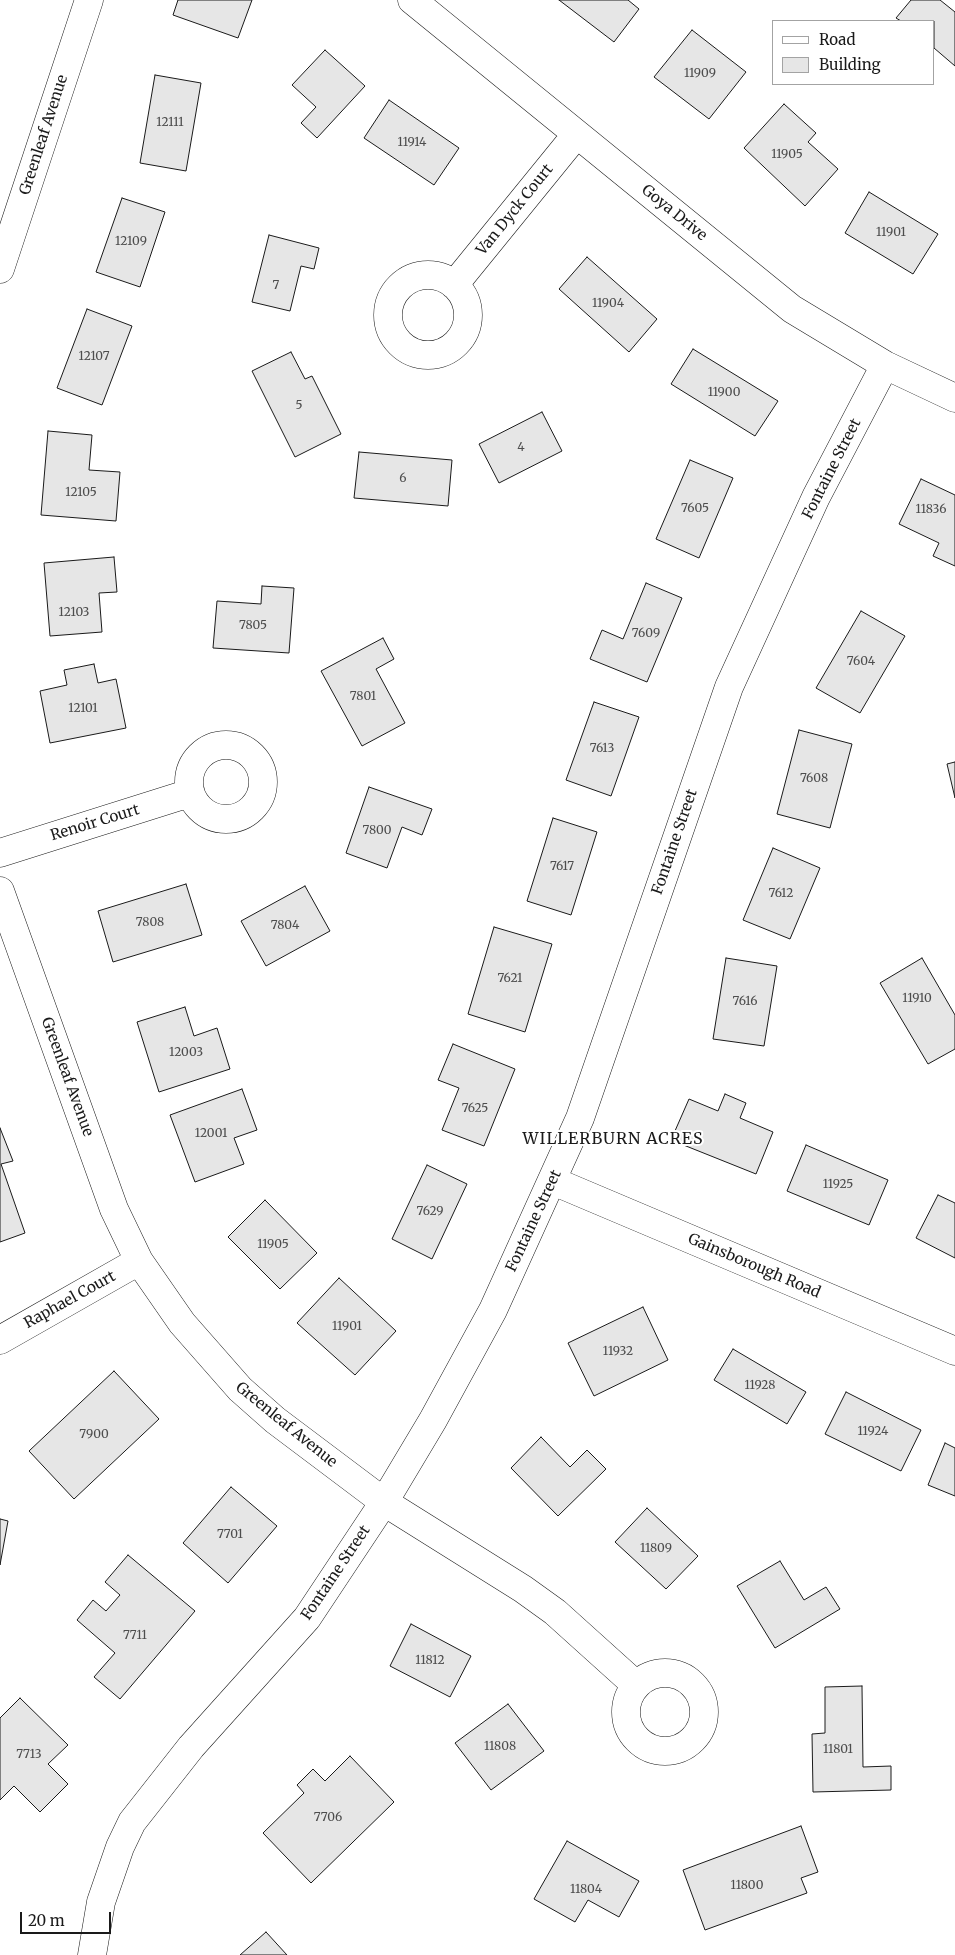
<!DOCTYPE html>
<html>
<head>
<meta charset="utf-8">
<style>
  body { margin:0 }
  #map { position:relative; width:955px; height:1955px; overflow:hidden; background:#fff; font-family:Merriweather,serif }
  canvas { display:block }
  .legend { position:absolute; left:772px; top:20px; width:162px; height:65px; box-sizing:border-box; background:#fff; border:1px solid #a3a3a3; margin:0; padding:6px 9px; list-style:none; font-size:15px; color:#1a1a1a }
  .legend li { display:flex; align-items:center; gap:10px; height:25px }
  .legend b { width:25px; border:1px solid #a3a3a3 }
  .scale { position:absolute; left:20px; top:1912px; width:91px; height:22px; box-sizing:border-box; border:2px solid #1a1a1a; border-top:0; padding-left:6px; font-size:15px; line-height:18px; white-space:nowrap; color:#1a1a1a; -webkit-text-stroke:4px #fff; paint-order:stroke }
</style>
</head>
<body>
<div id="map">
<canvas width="955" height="1955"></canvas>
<ul class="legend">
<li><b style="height:6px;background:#fff"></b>Road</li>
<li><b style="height:14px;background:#e6e6e6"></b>Building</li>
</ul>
<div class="scale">20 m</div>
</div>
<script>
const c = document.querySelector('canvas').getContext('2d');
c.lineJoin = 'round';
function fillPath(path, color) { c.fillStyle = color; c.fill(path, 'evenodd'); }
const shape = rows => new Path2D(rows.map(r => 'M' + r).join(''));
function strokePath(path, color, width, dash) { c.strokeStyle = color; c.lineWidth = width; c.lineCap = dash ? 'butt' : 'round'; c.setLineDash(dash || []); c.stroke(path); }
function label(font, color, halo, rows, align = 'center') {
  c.font = font + ' Merriweather,serif'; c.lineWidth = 4; c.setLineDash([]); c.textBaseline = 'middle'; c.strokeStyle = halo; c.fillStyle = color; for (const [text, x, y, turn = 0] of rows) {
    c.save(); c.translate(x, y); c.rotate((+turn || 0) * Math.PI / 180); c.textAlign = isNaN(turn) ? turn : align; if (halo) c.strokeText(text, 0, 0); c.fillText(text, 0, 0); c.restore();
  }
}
const building = shape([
  [178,0,252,0,238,38,173,15,178,0],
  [559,0,628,0,639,9,614,42,559,0],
  [911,0,940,0,955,12,955,66,934,48,934,21,901,21,896,18,911,0],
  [692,30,746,72,709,119,654,77,692,30],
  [325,50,365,86,317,138,301,123,316,107,292,85,325,50],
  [155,75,201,83,186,171,140,163,155,75],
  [389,100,459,148,434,185,364,138,389,100],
  [784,104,816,133,808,142,838,169,805,206,744,148,784,104],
  [869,192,938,234,913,274,845,233,869,192],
  [122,198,165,212,140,287,96,272,122,198],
  [269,235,319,248,314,269,301,266,290,311,252,302,269,235],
  [587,257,657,319,629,352,559,289,587,257],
  [87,309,132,326,102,405,57,388,87,309],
  [693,349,778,401,755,436,671,384,693,349],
  [291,352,305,379,312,376,341,434,295,457,252,371,291,352],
  [542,412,562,451,499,483,479,444,542,412],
  [48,431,92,435,89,470,120,472,116,521,41,515,48,431],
  [359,452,452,460,448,506,354,498,359,452],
  [690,460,733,478,699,558,656,539,690,460],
  [921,479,955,495,955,566,933,556,939,543,899,524,921,479],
  [114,557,117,592,99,593,102,632,50,636,44,563,114,557],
  [646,583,682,598,647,682,590,659,602,630,623,639,646,583],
  [262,586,294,588,289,653,213,648,217,601,261,604,262,586],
  [861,611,905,636,860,713,816,688,861,611],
  [383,638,394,659,376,669,405,723,362,746,321,671,383,638],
  [94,664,98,683,116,679,126,728,50,743,40,691,67,685,64,670,94,664],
  [594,702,639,717,611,796,566,780,594,702],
  [799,730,852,744,830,828,777,814,799,730],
  [955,762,955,798,947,764,955,762],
  [369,787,432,809,422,835,402,827,387,868,346,853,369,787],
  [553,818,597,832,571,915,527,901,553,818],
  [773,848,820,868,790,939,743,920,773,848],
  [186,884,202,935,113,962,98,911,186,884],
  [305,886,330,931,266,966,241,921,305,886],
  [494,927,552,944,525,1032,468,1014,494,927],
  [726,958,777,966,764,1046,713,1039,726,958],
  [922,958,955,1015,955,1049,928,1064,880,983,922,958],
  [185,1007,194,1036,217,1028,230,1069,159,1092,137,1022,185,1007],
  [453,1044,515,1069,484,1146,442,1130,459,1088,438,1080,453,1044],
  [242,1089,257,1130,234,1138,244,1164,195,1182,170,1115,242,1089],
  [725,1094,746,1103,740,1118,773,1132,756,1174,671,1140,689,1099,718,1111,725,1094],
  [0,1128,13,1161,1,1164,25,1233,0,1242,0,1128],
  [806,1145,888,1180,869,1225,787,1191,806,1145],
  [427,1165,467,1184,432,1259,392,1239,427,1165],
  [938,1195,955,1203,955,1258,916,1238,938,1195],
  [265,1200,317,1253,280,1289,228,1237,265,1200],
  [339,1278,396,1331,355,1375,297,1323,339,1278],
  [643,1307,668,1360,594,1396,568,1343,643,1307],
  [733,1349,806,1392,787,1424,714,1380,733,1349],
  [114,1371,159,1419,74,1499,29,1451,114,1371],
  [846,1392,921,1430,901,1471,825,1434,846,1392],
  [541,1437,570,1467,587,1450,606,1469,558,1516,511,1468,541,1437],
  [945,1443,955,1448,955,1496,928,1485,945,1443],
  [231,1487,277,1526,228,1583,183,1543,231,1487],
  [647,1508,698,1556,666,1589,615,1542,647,1508],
  [0,1519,8,1521,0,1565,0,1519],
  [128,1555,195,1611,120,1699,94,1677,115,1653,77,1620,93,1600,106,1611,120,1595,105,1582,128,1555],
  [780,1561,804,1600,826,1587,840,1609,775,1648,737,1586,780,1561],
  [411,1624,471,1656,450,1697,390,1666,411,1624],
  [862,1686,863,1767,891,1766,891,1790,813,1792,812,1734,825,1733,825,1687,862,1686],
  [20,1698,68,1745,48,1764,68,1784,40,1812,14,1786,0,1800,0,1718,20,1698],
  [508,1704,544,1751,491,1790,455,1743,508,1704],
  [350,1756,394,1802,311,1883,263,1833,304,1793,297,1785,313,1769,325,1781,350,1756],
  [801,1826,818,1872,801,1878,807,1893,705,1930,683,1870,801,1826],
  [567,1841,639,1881,619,1917,588,1900,575,1922,534,1899,567,1841],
  [266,1932,287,1955,240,1955,266,1932]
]);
const street = shape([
  [412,0,792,309,885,365,955,398],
  [0,269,89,0],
  '388 315a40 40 0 1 1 80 0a40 40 0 1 1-80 0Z',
  [454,285,576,135],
  '189 782a37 37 0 1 1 74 0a37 37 0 1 1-74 0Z',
  [0,853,190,793],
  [0,891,114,1209,139,1261,182,1323,240,1389,275,1420,384,1502,523,1589,555,1612,636,1685],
  [553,1181,955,1351],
  [0,1340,139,1261],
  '626 1712a39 39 0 1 1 78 0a39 39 0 1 1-78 0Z',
  [92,1955,101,1902,120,1847,132,1822,191,1747,307,1618,384,1502,433,1420,493,1310,580,1118,729,687,816,497,885,365]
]);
const numberNames = [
  ["11909",700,74],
  ["12111",170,123],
  ["11914",412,143],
  ["11905",787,155],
  ["11901",891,233],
  ["12109",131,242],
  ["7",276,286],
  ["11904",608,304],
  ["12107",94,357],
  ["11900",724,393],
  ["5",299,406],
  ["4",521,448],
  ["6",403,479],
  ["12105",81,493],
  ["7605",695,509],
  ["11836",931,510],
  ["12103",74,613],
  ["7805",253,626],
  ["7609",646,634],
  ["7604",861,662],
  ["7801",363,697],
  ["12101",83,709],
  ["7613",602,749],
  ["7608",814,779],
  ["7800",377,831],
  ["7617",562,867],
  ["7612",781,894],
  ["7808",150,923],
  ["7804",285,926],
  ["7621",510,979],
  ["11910",917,999],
  ["7616",745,1002],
  ["12003",186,1053],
  ["7625",475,1109],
  ["12001",211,1134],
  ["11925",838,1185],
  ["7629",430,1212],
  ["11905",273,1245],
  ["11901",347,1327],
  ["11932",618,1352],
  ["11928",760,1386],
  ["11924",873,1432],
  ["7900",94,1435],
  ["7701",230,1535],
  ["11809",656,1549],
  ["7711",135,1636],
  ["11812",430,1661],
  ["11808",500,1747],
  ["11801",838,1750],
  ["7713",29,1755],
  ["7706",328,1818],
  ["11800",747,1886],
  ["11804",586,1890]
];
const streetNames = [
  ["Greenleaf Avenue",44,135,-72],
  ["Van Dyck Court",515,210,-51],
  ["Goya Drive",674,213,39],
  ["Fontaine Street",832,469,-63],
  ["Renoir Court",95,823,-17],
  ["Fontaine Street",675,842,-71],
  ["Greenleaf Avenue",67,1077,70],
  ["Fontaine Street",534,1221,-65],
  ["Gainsborough Road",754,1266,23],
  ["Raphael Court",70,1300,-29],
  ["Greenleaf Avenue",286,1425,39],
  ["Fontaine Street",336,1573,-56]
];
const neighbourhoodNames = [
  ["WILLERBURN ACRES",613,1139]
];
fillPath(building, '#e6e6e6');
strokePath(building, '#1a1a1a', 1);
strokePath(street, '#1a1a1a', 29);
strokePath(street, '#fff', 28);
label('12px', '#4d4d4d', null, numberNames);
label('15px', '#1a1a1a', '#fff', streetNames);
c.letterSpacing = '1px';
label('16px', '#1a1a1a', '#fff', neighbourhoodNames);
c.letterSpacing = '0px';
</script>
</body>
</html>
